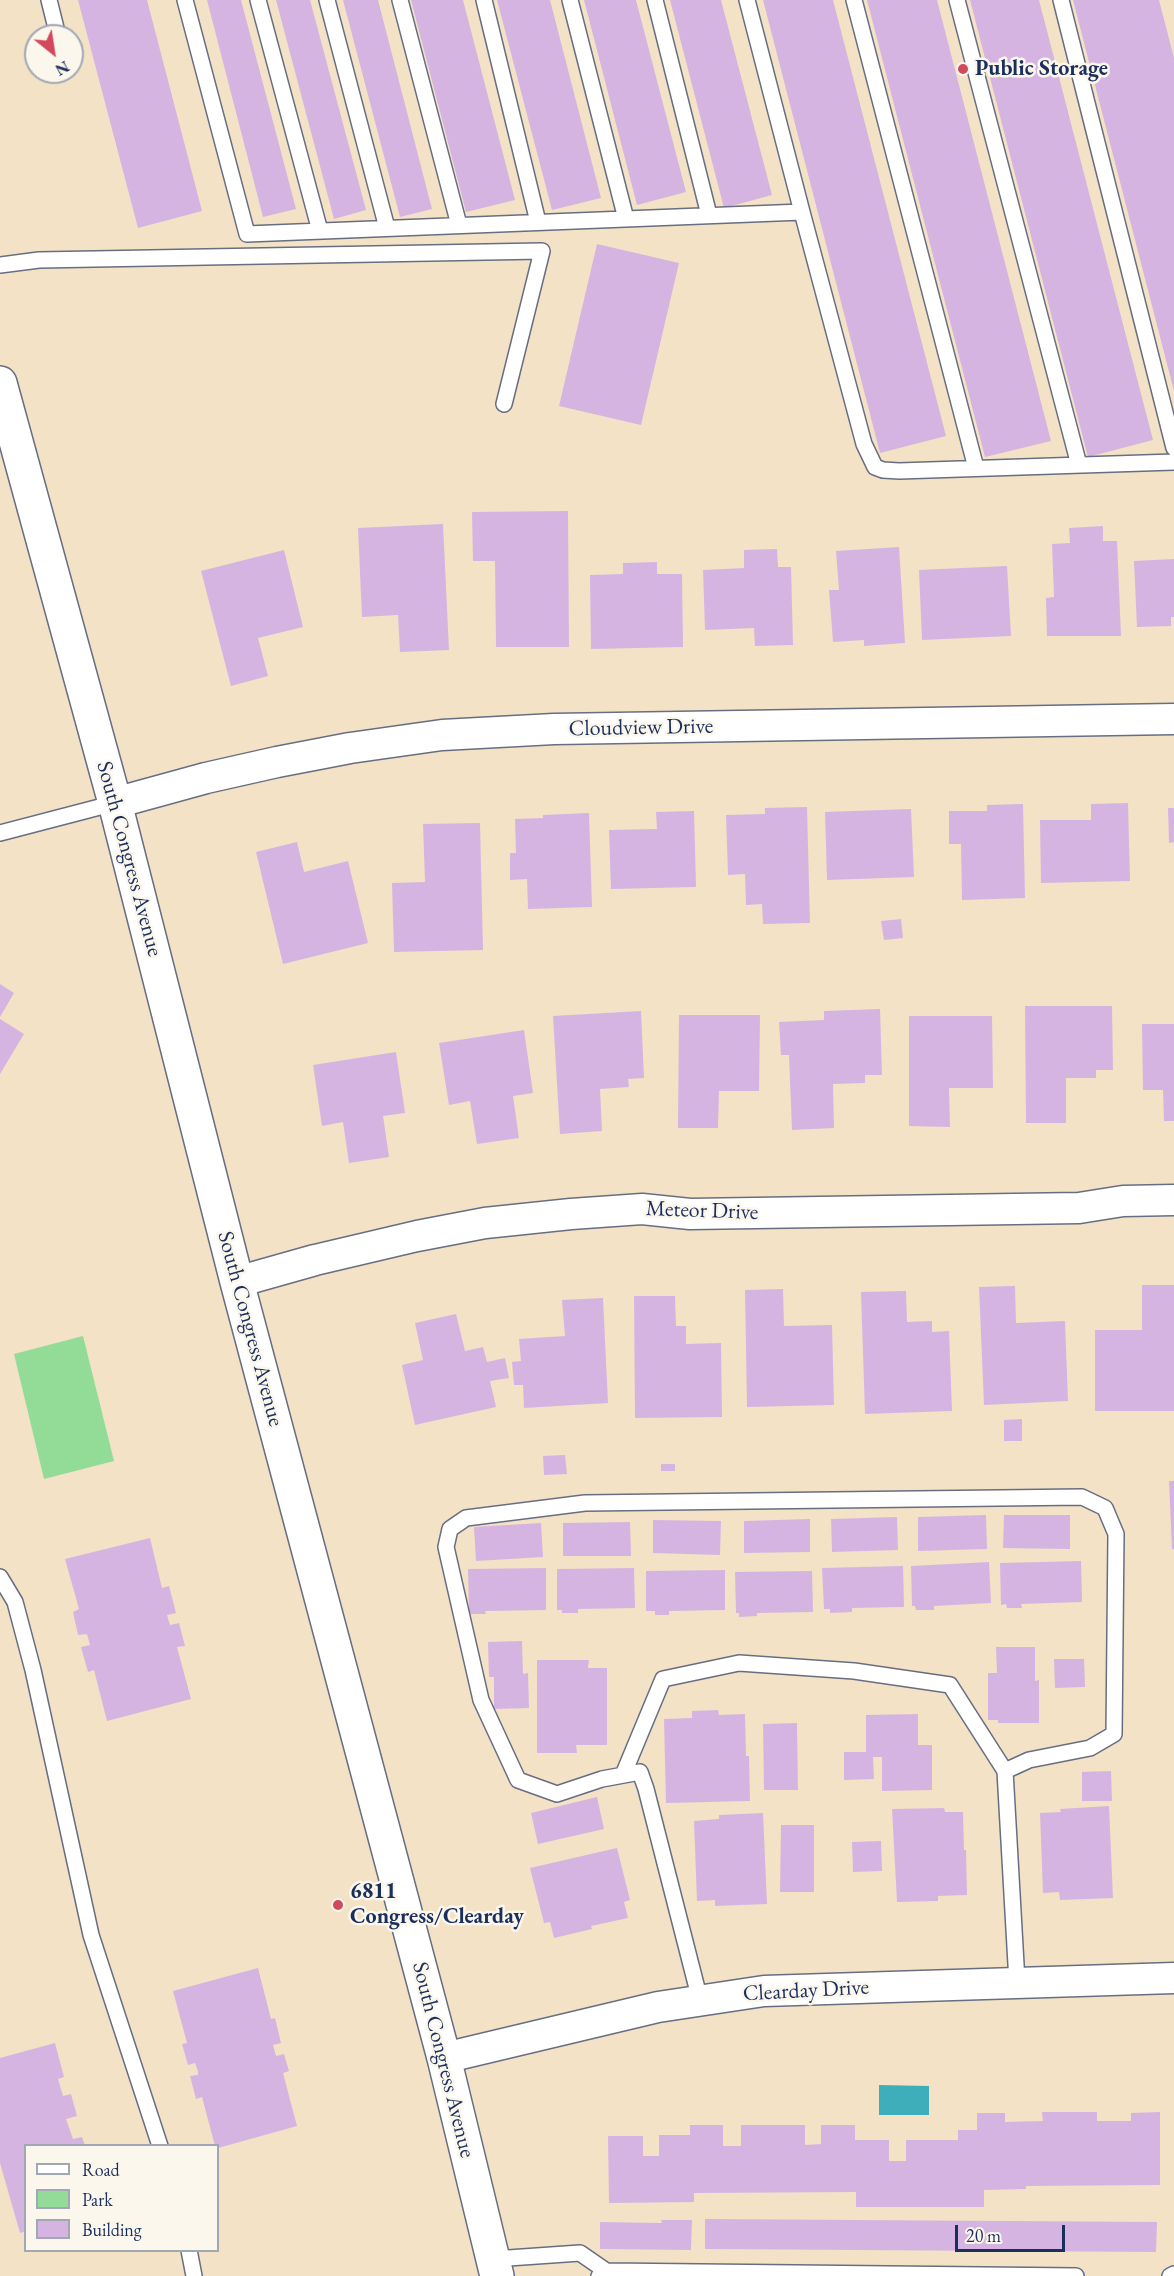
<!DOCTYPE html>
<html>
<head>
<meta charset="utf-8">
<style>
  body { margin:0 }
  #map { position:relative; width:1174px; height:2276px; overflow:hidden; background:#f3e2c6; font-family:"EB Garamond",serif }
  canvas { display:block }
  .legend { position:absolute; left:24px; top:2144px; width:195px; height:108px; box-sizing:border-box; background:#fbf7ec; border:2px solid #a1a7b3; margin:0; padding:8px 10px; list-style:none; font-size:18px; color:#1b2f5e }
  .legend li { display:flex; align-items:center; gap:12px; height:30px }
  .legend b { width:30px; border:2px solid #a1a7b3 }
  .north { position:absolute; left:24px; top:24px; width:60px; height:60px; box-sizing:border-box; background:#fbf7ec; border:2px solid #a1a7b3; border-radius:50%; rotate:150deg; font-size:16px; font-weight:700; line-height:24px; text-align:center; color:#1b2f5e }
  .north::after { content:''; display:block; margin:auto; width:21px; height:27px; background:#d1495b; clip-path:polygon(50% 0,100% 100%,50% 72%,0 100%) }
  .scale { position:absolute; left:955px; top:2225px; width:110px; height:27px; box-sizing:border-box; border:3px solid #1b2f5e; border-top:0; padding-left:8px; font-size:18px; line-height:21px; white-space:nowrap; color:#1b2f5e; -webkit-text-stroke:4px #fbf7ec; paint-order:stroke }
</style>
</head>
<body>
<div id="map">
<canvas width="1174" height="2276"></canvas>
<ul class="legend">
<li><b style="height:8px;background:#fff"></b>Road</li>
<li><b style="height:16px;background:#92dc98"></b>Park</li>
<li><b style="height:16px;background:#d6b4e2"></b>Building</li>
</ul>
<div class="north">N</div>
<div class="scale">20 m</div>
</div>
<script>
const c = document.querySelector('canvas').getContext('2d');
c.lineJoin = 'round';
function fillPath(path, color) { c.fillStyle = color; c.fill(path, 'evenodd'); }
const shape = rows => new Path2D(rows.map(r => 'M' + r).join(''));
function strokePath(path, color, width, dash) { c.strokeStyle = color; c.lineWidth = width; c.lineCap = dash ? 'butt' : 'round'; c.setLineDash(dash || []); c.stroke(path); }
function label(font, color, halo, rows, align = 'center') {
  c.font = font + ' "EB Garamond",serif'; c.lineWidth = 5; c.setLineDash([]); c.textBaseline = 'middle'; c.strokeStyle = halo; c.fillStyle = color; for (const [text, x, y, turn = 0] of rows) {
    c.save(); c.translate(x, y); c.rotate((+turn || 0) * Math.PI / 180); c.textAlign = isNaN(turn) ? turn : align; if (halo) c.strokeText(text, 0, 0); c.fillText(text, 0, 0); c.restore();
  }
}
const green = shape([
  [83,1336,114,1461,44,1479,14,1354]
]);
const water = shape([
  [879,2085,929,2086,929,2115,879,2115]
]);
const building = shape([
  [78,0,147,0,202,211,138,228],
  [207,0,241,0,296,209,263,217],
  [276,0,310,0,366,210,334,219],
  [343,0,378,0,432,209,400,217],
  [411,0,463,0,515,200,466,212],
  [497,0,550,0,601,198,552,210],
  [584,0,636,0,686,192,637,205],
  [670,0,721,0,772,195,724,208],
  [763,0,833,0,946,436,880,453],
  [867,0,937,0,1051,441,985,457],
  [970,0,1039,0,1153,440,1088,457],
  [1073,0,1159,0,1174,58,1174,391],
  [597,244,679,263,641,425,559,406],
  [568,511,569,647,496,647,495,561,473,561,472,512],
  [443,524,449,650,400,652,398,615,362,617,358,528],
  [1103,526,1103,541,1117,541,1121,636,1047,636,1046,598,1054,597,1052,544,1070,543,1069,528],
  [899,547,905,643,864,646,864,640,833,642,829,590,839,590,836,551],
  [777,549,778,567,791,567,793,645,755,646,754,628,705,630,703,570,744,568,744,550],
  [284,550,303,627,258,638,268,676,231,686,201,571],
  [1174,559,1174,617,1171,617,1171,626,1137,627,1134,561],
  [657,562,657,574,682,574,683,647,591,649,590,575,623,574,623,563],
  [1007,566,1011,636,922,640,919,570],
  [1128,803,1130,881,1041,883,1040,820,1091,820,1091,804],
  [1023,804,1025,898,962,900,961,844,949,844,949,811,987,811,987,805],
  [807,807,810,923,763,924,762,904,746,905,745,874,728,875,726,815,765,814,765,808],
  [1168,808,1174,808,1174,842,1169,843],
  [911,809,914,877,827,880,825,812],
  [694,811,696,887,611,889,609,830,657,829,656,812],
  [589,813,592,907,528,909,527,879,510,880,510,853,516,853,515,819,543,818,543,815],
  [480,823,483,950,394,952,392,883,425,882,423,824],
  [297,842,304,872,348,861,368,943,283,964,256,852],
  [901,919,903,938,884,940,881,921],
  [0,984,14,993,0,1017],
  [1025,1006,1112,1006,1113,1070,1096,1070,1096,1078,1066,1078,1066,1123,1026,1123],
  [880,1009,882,1075,865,1075,865,1083,833,1084,834,1128,792,1130,789,1055,781,1055,779,1022,824,1020,824,1011],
  [641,1011,644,1078,628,1079,629,1087,600,1089,602,1131,560,1134,553,1016],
  [679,1015,760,1015,759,1091,719,1091,718,1128,678,1128],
  [909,1016,992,1016,993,1088,949,1088,950,1127,909,1126],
  [0,1019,24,1034,0,1074],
  [1142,1024,1174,1024,1174,1121,1164,1121,1163,1090,1143,1090],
  [524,1030,533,1093,513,1096,519,1138,477,1144,470,1101,449,1105,439,1043],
  [396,1052,405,1113,383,1116,389,1157,349,1163,343,1122,322,1126,313,1065],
  [1142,1285,1174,1285,1174,1411,1095,1411,1095,1330,1142,1330],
  [1015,1286,1016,1323,1065,1321,1068,1401,984,1405,979,1287],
  [783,1289,784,1326,832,1325,834,1405,747,1407,745,1290],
  [906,1291,907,1322,932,1321,932,1332,949,1331,952,1411,865,1414,861,1292],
  [634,1296,675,1296,676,1326,686,1326,686,1344,721,1343,722,1417,635,1418],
  [603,1298,608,1403,524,1408,523,1385,514,1385,512,1362,521,1361,519,1339,565,1336,562,1300],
  [456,1314,465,1351,483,1347,487,1362,505,1358,509,1378,490,1381,496,1407,415,1425,402,1365,423,1360,415,1323],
  [1022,1419,1022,1441,1004,1441,1004,1420],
  [565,1455,567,1474,544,1475,543,1456],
  [661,1464,675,1464,675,1471,661,1471],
  [1169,1481,1174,1481,1174,1549,1172,1549],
  [986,1515,987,1549,918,1551,918,1517],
  [1004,1515,1070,1515,1070,1549,1003,1548],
  [897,1517,898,1550,832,1552,831,1519],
  [810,1519,810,1552,744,1553,744,1521],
  [653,1520,721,1521,720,1555,653,1553],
  [630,1522,631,1556,563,1556,563,1523],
  [541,1523,543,1557,476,1561,474,1527],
  [150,1538,162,1588,169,1586,176,1613,167,1615,170,1625,179,1623,185,1646,177,1647,191,1699,107,1721,94,1670,88,1672,81,1647,90,1645,87,1634,78,1635,73,1612,79,1609,65,1559],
  [1081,1561,1082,1602,1021,1604,1022,1608,1007,1608,1006,1604,1001,1605,1000,1563],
  [989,1562,991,1603,934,1606,934,1610,916,1610,915,1606,912,1606,911,1566],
  [903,1566,904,1607,852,1608,852,1612,830,1613,830,1609,824,1609,822,1568],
  [546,1568,546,1610,485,1611,486,1614,471,1614,469,1611,468,1569],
  [634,1568,635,1608,578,1609,578,1613,562,1613,562,1610,557,1610,557,1569],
  [725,1570,725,1610,669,1611,669,1615,655,1615,655,1611,646,1611,646,1571],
  [812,1571,813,1612,757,1613,757,1616,739,1617,739,1613,736,1613,735,1572],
  [522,1641,523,1674,528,1673,529,1708,494,1709,494,1677,489,1677,488,1642],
  [996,1647,1035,1647,1035,1681,1039,1680,1039,1723,998,1723,998,1720,988,1720,988,1673,997,1673],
  [1054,1659,1084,1659,1085,1687,1055,1688],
  [537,1660,589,1660,588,1668,607,1668,607,1745,576,1745,577,1753,537,1753],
  [718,1710,719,1715,745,1714,746,1756,749,1756,750,1801,666,1803,664,1719,692,1718,692,1711],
  [918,1714,918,1745,932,1745,932,1790,882,1791,882,1757,873,1757,874,1779,844,1780,844,1752,866,1752,866,1715],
  [797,1723,798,1790,764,1790,763,1724],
  [1111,1771,1112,1801,1082,1801,1082,1772],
  [597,1797,604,1829,538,1844,531,1813],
  [1109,1806,1113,1898,1060,1900,1059,1892,1043,1893,1040,1813,1061,1812,1060,1809],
  [944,1808,945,1812,963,1812,964,1850,966,1850,967,1895,938,1896,938,1901,897,1902,892,1809],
  [763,1813,767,1904,715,1906,715,1900,697,1901,694,1821,719,1819,719,1815],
  [781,1825,814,1825,814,1892,780,1892],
  [881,1841,882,1871,853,1872,852,1842],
  [617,1848,630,1900,624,1902,628,1918,591,1926,592,1929,554,1938,550,1922,544,1923,530,1868],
  [258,1968,271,2019,275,2018,281,2043,273,2045,276,2056,284,2054,289,2071,283,2073,297,2126,218,2148,218,2146,215,2146,202,2097,196,2099,190,2076,198,2075,198,2071,195,2063,188,2065,182,2044,187,2043,173,1991],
  [55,2043,64,2077,58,2079,63,2096,71,2094,77,2116,66,2119,73,2139,82,2137,85,2146,26,2146,26,2231,20,2233,0,2163,0,2058],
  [1042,2112,1097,2112,1097,2121,1131,2121,1131,2113,1160,2112,1160,2185,1026,2186,1026,2189,984,2190,984,2207,856,2207,856,2192,694,2193,694,2202,609,2203,608,2136,643,2136,643,2156,659,2156,659,2135,690,2135,690,2125,723,2125,723,2146,741,2146,741,2125,805,2125,805,2145,821,2144,821,2125,855,2125,855,2140,889,2140,889,2161,906,2161,906,2140,958,2140,958,2130,977,2130,977,2113,1005,2113,1005,2122,1043,2121],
  [705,2219,1157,2222,1156,2252,705,2249],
  [661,2220,692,2220,691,2250,600,2249,600,2222,662,2223]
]);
const service = shape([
  [49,0,57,32],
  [185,0,247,234,802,212,864,444,875,467,883,470,899,471,1174,462],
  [258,0,320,231],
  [327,0,387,228],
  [400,0,459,225],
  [484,0,538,222],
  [570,0,626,219],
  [655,0,709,215],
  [747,0,802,212],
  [854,0,976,468],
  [957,0,1079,465],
  [1061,0,1174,448],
  [0,265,39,260,542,251,504,404],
  [0,833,115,803],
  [0,1577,15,1602,33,1670,91,1935,160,2146],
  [623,1775,663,1679,739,1663,854,1671,950,1685,1005,1771],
  [700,2000,646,1789,640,1772,602,1779,557,1794,518,1780,481,1700,446,1547,450,1529,466,1518,585,1503,1082,1497,1105,1508,1116,1534,1114,1734,1090,1748,1029,1760,1005,1771,1017,1982],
  [189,2250,194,2276],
  [494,2259,580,2253,606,2271],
  [599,2276,606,2271,1076,2276],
  [1170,2276,1174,2274]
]);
const minor = shape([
  [115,803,206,778,277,762,350,748,442,735,554,729,1174,719],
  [237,1282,315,1260,417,1236,485,1223,571,1214,642,1209,690,1214,1079,1208,1123,1201,1174,1200],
  [444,2058,658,2007,764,1991,1174,1978]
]);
const primary = shape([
  [0,383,115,803,237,1282,444,2058,497,2276]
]);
const markers = [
  [963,69,6,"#d1495b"],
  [338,1905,6,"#d1495b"]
];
const poiNames = [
  ["Public Storage",975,69],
  ["6811",350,1892],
  ["Congress/Clearday",350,1917]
];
const streetNames = [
  ["Cloudview Drive",641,728,-1],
  ["South Congress Avenue",129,859,75],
  ["Meteor Drive",702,1211,2],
  ["South Congress Avenue",250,1329,75],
  ["Clearday Drive",806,1991,-3],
  ["South Congress Avenue",443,2060,76]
];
fillPath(green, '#92dc98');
fillPath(water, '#3faebb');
fillPath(building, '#d6b4e2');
strokePath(service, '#676e82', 18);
strokePath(minor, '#676e82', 33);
strokePath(primary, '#676e82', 36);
strokePath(service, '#fff', 15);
strokePath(minor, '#fff', 30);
strokePath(primary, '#fff', 33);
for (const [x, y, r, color] of markers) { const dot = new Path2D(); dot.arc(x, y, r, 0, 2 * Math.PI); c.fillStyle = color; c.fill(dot); strokePath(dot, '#fbf7ec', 2); }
label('bold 22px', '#1b2f5e', '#fbf7ec', poiNames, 'left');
label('22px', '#1b2f5e', '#fbf7ec', streetNames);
</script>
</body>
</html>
